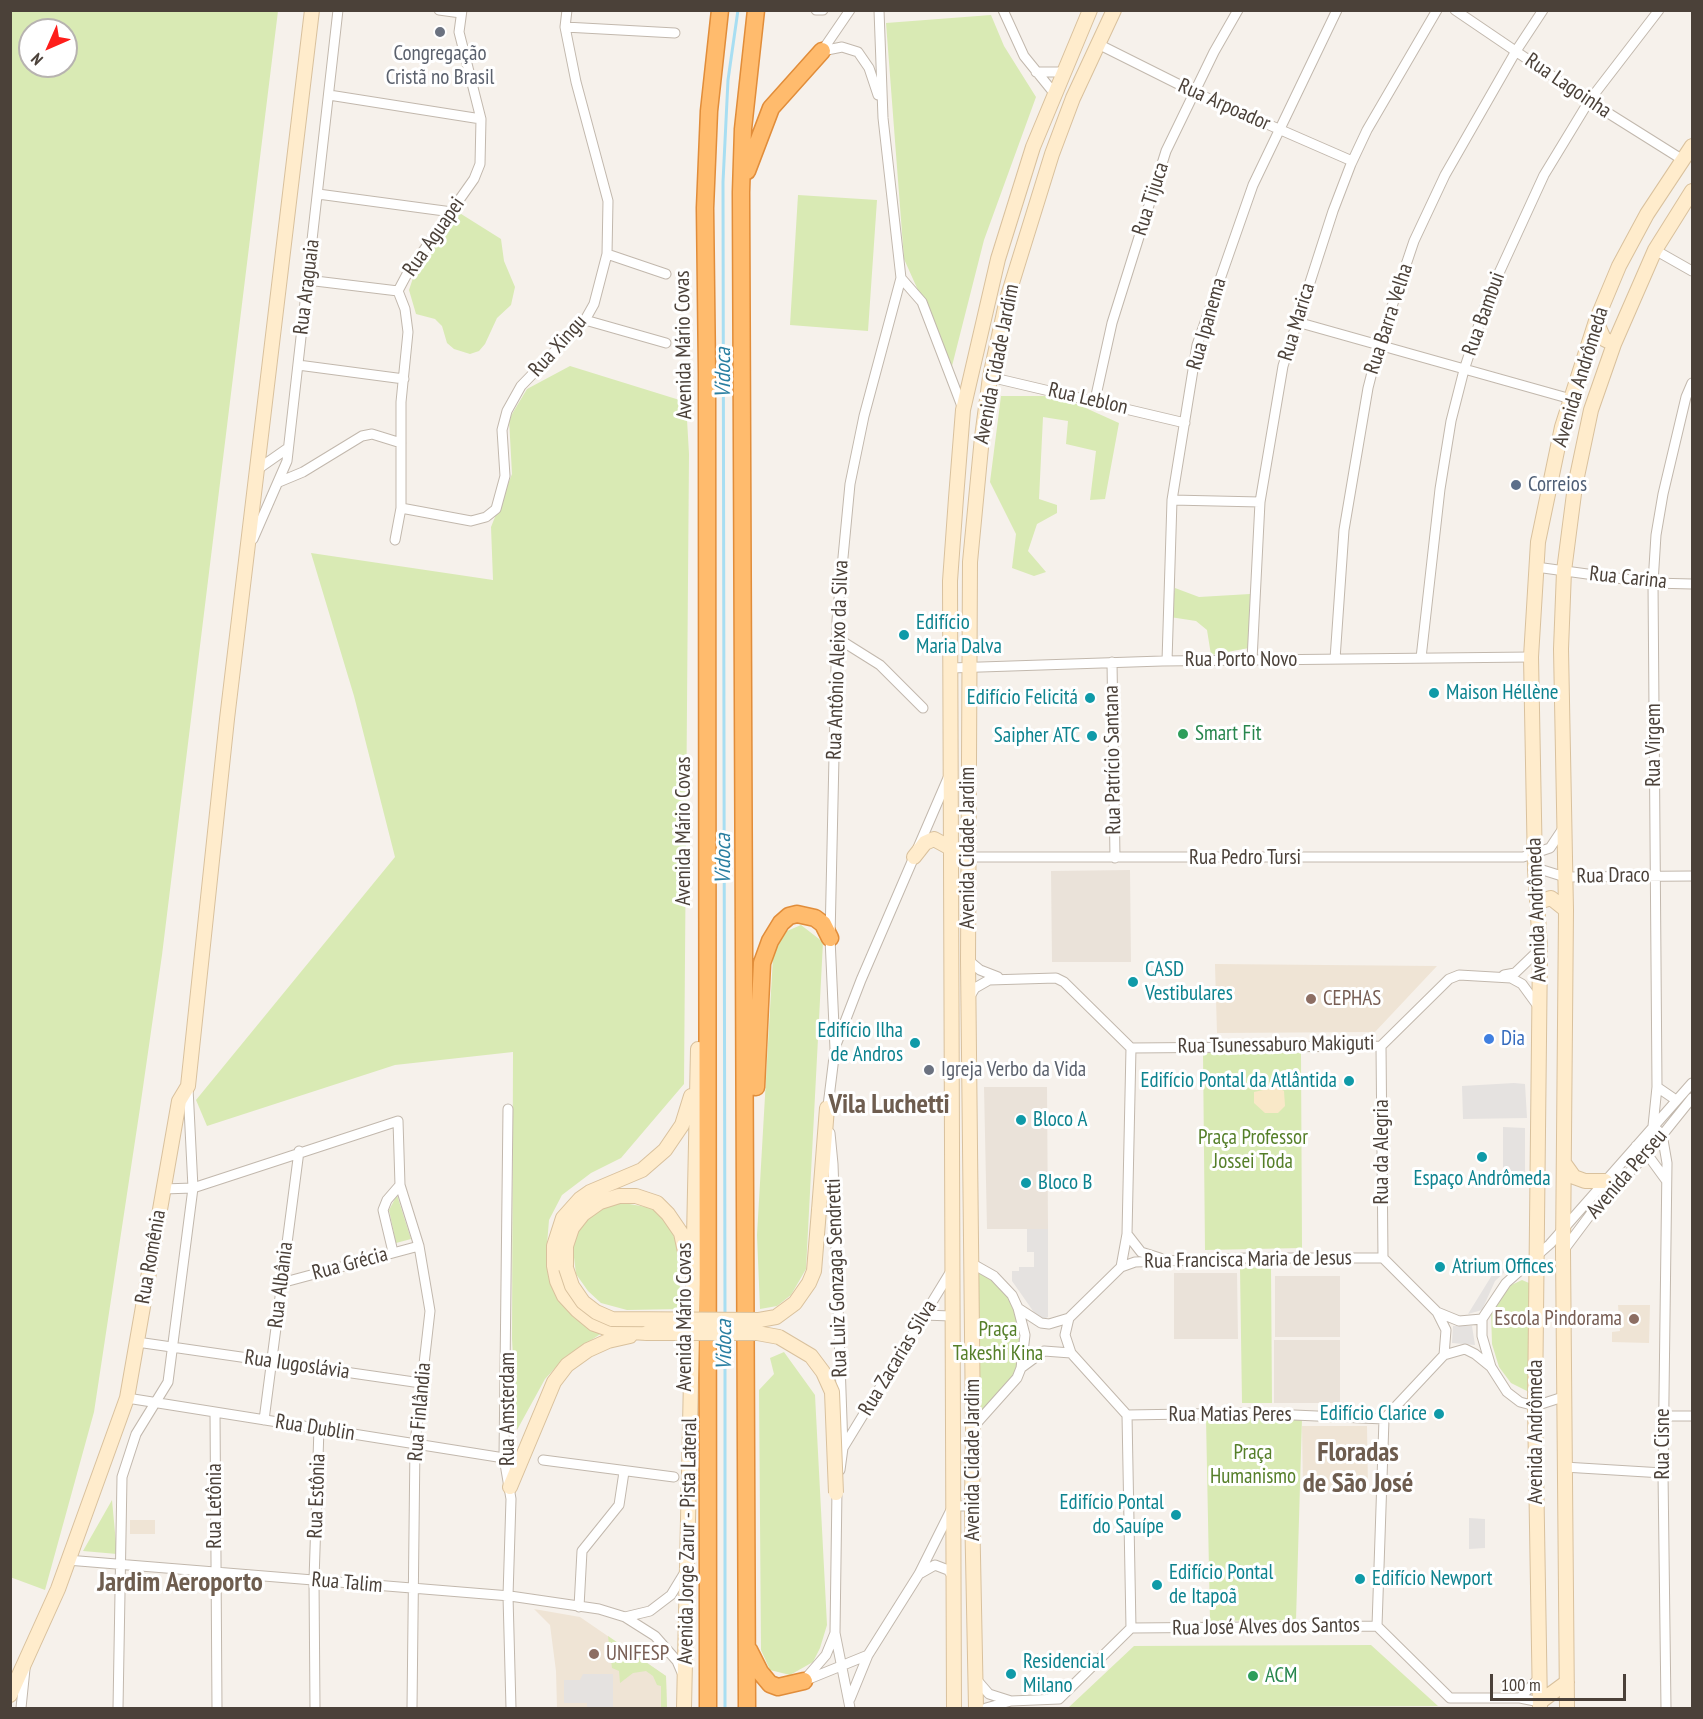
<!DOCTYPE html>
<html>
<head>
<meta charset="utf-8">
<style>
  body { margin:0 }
  #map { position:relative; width:1703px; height:1719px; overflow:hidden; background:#f6f1eb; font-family:"PT Sans Narrow",sans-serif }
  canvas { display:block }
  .frame { position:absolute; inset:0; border:12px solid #4b4139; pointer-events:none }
  .north { position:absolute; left:18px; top:18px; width:60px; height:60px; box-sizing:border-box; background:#fff; border:2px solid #b7b3b0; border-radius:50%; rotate:225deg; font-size:16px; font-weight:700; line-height:24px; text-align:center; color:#4b4139 }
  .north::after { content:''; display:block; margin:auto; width:21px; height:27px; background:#fe1e1b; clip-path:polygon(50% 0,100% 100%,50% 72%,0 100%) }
  .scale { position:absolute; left:1490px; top:1674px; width:136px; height:27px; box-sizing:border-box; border:3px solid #4b4139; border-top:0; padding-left:8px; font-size:18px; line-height:21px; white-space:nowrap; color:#4b4139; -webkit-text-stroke:4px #fff; paint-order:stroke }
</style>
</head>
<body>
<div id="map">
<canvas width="1703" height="1719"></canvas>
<div class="frame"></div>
<div class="north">N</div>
<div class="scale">100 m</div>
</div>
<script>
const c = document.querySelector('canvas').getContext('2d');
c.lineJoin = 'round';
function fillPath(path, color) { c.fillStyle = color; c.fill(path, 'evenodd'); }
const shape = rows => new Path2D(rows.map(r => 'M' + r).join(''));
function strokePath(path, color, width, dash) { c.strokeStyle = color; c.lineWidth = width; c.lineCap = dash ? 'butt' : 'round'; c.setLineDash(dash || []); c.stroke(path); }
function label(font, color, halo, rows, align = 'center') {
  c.font = font + ' "PT Sans Narrow",sans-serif'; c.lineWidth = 6; c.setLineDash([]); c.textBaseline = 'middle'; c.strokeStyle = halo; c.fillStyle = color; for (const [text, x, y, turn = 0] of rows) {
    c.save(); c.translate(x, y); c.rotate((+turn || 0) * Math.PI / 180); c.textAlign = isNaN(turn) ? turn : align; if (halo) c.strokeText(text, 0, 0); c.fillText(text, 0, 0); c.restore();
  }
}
const residential = shape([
  [1130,870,1131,962,1052,962,1051,871],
  [984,1087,1047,1087,1048,1229,987,1229],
  [1174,1273,1237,1273,1238,1339,1174,1339],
  [1275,1276,1340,1276,1340,1337,1275,1337],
  [1274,1340,1340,1340,1340,1403,1274,1403]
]);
const education = shape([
  [1215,965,1215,964,1437,966,1375,1032,1217,1033],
  [1618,1305,1650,1305,1649,1343,1612,1342,1612,1332,1620,1331],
  [1302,1426,1367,1426,1368,1490,1303,1491],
  [130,1520,155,1520,155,1534,130,1534],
  [534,1609,580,1617,666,1676,667,1708,557,1708,556,1671,550,1625]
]);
const green = shape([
  [10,11,278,11,162,955,140,1108,94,1412,45,1590,10,1577],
  [30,30,66,30,66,66,30,66],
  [991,15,1004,46,1036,97,984,240,952,366,904,259,886,23],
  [798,195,877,200,868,331,790,325],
  [458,212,501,239,504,261,515,287,511,305,497,318,485,344,479,351,470,354,454,349,447,343,442,326,435,319,416,314,409,290,415,272],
  [570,366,686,402,689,454,684,1084,621,1158,591,1173,562,1195,549,1220,546,1257,554,1292,577,1318,602,1333,565,1357,545,1379,517,1430,512,1339,513,1052,395,1065,207,1126,196,1100,395,857,354,696,311,553,493,580,491,527,512,474,509,419,527,389],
  [1001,396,1059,396,1119,423,1105,499,1090,500,1096,451,1066,444,1068,421,1043,417,1039,499,1057,505,1057,513,1037,524,1028,551,1046,572,1034,576,1012,568,1016,534,990,482],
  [1175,588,1199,597,1250,594,1249,648,1211,655,1207,630,1196,621,1170,617],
  [801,925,823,942,806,1269,791,1295,777,1306,760,1309,757,1235,773,957,777,945,787,931],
  [1203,1053,1301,1053,1302,1248,1205,1250],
  [397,1195,411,1239,396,1243,389,1210],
  [618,1202,652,1208,671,1228,678,1249,681,1309,627,1310,601,1303,588,1291,576,1274,573,1249,578,1232,593,1212],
  [971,1263,1004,1286,1023,1322,1021,1368,973,1427],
  [1271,1267,1272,1403,1242,1403,1240,1268],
  [1522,1280,1529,1283,1529,1392,1511,1383,1499,1367,1492,1344,1491,1312,1507,1287],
  [784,1352,815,1395,827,1625,820,1648,813,1662,790,1675,770,1670,761,1650,759,1390,774,1374,770,1358],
  [1206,1418,1302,1418,1296,1620,1210,1621],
  [112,1500,117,1554,83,1551],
  [608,1636,666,1676,667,1708,661,1708,661,1686,657,1685,653,1676,646,1671,633,1673,620,1683,619,1671,612,1668],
  [1371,1645,1438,1706,1068,1708,1134,1646]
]);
const sand = shape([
  [1277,1087,1284,1091,1285,1106,1278,1113,1265,1113,1254,1103,1254,1092]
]);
const parking = shape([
  [1514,1083,1525,1084,1527,1118,1463,1119,1462,1086],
  [1503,1127,1525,1128,1525,1173,1503,1173],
  [1027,1229,1048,1229,1048,1317,1044,1319,1038,1318,1012,1281,1012,1271,1019,1271,1019,1267,1034,1267,1034,1252,1027,1252],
  [1497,1267,1507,1270,1495,1281,1482,1310,1468,1314],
  [1453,1326,1472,1326,1475,1345,1452,1343],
  [1469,1518,1485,1519,1485,1548,1469,1549],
  [583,1674,613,1674,613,1708,587,1708,587,1703,564,1703,564,1680,580,1680]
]);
const stream = shape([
  [725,1316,723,182,728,80,738,10],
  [725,1338,725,1708]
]);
const street = shape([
  [439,10,461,13],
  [816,10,823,10],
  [879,10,883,118,901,278,922,302,963,409],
  [1003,10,1024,56,1054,93],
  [1455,10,1589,101,1683,160],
  [565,27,675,33],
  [1098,44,1196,93,1352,161],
  [822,51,842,47,858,52,869,68,878,95],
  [822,51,850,10],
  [1036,72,1064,72],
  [329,95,481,119],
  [318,194,452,212],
  [1655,250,1692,271],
  [607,254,666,274],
  [307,280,398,291],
  [585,320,666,343],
  [1297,322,1571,399],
  [298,365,404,379],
  [990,377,1185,423],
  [1095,400,1112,323,1166,151,1214,52,1238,10],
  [258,469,288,448],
  [279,482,303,472,362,436,372,434,401,443],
  [1172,500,1260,502],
  [401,508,471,521,486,517,496,509,505,476,502,430,507,411,521,386,585,320,594,304,607,254,608,201,576,82,565,27,567,10],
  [253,539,287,461,338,10],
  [395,540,401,508,401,402,408,332,405,309,398,291,407,274,474,179,480,164,481,119,459,32,462,10],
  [1536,567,1653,583,1692,584],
  [837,638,880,665,923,708],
  [1421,658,1440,489,1451,421,1464,370,1488,297,1544,175,1589,101,1659,10],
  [1335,659,1344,530,1368,388,1379,345,1414,241,1445,175,1516,51,1543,10],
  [1252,660,1260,502,1283,366,1333,211,1351,164,1367,130,1437,10],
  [1167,661,1172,500,1197,345,1253,185,1337,10],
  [1112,662,1115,858],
  [951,668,1162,661,1531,657],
  [967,857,1523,857,1550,848,1564,827],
  [1533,867,1565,877,1692,876],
  [968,960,980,970,998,977],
  [1504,975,1515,973,1540,949],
  [969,998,975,988,989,980,1056,978,1064,982,1131,1048,1381,1046,1449,979,1459,975,1511,978,1522,984,1538,1006],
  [836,1045,861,980,948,778],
  [1381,1046,1383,1258],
  [1657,1087,1653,1126,1662,1134,1667,1163,1663,1473,1666,1708],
  [1676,1100,1657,1087,1653,583,1656,535,1663,494,1686,397,1692,383],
  [508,1109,504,1458,511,1499,508,1596,511,1708],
  [827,1114,835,1049,830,938,837,620,850,484,864,416,901,278],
  [830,1133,833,1164,843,1448,840,1470],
  [1636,1146,1647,1154,1666,1180],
  [163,1189,193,1188,398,1121,400,1185,419,1246,430,1311,415,1443,412,1708],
  [1127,1234,1141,1252,1160,1258],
  [1563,1251,1596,1207,1647,1154,1692,1098],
  [393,1252,383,1210,387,1200,400,1185],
  [971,1263,994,1276,1012,1295,1018,1308,1025,1335,1021,1368,1017,1378,975,1425],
  [1121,1267,1127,1234,1131,1048],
  [281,1283,419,1246],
  [1018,1308,1041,1323,1049,1324,1069,1318,1121,1267,1135,1262,1248,1258,1383,1258,1437,1312,1459,1321,1482,1319],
  [1437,1312,1446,1330,1444,1355],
  [924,1315,951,1316],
  [1069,1318,1065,1335,1071,1353],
  [137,1342,421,1383],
  [1021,1368,1044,1351,1071,1353,1127,1415,1249,1413,1384,1419,1444,1355,1465,1349,1475,1354,1491,1367],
  [1563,1397,1535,1406,1520,1402,1507,1392,1491,1367,1482,1336,1482,1319,1506,1283,1550,1244,1692,1083],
  [127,1398,504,1458],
  [215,1412,217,1708],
  [1127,1415,1131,1628],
  [1663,1416,1692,1416],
  [264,1420,299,1151],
  [843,1448,951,1271],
  [543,1460,674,1477],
  [1564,1467,1663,1473],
  [837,1489,835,1633,850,1708],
  [67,1560,510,1596,599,1609,625,1617,655,1636,677,1661,683,1675],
  [921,1573,935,1565,948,1570,954,1578],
  [579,1607,582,1551,619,1505,624,1472],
  [625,1617,650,1611,671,1595,685,1572],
  [1377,1626,1384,1419],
  [806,1678,826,1655,835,1633],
  [1539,1678,1520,1698,1540,1702],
  [976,1679,989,1694,1011,1701,986,1708],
  [804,1681,868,1655],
  [850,1699,868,1655,919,1574,953,1506,972,1506],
  [1011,1701,1059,1699,1131,1628,1377,1626,1450,1698,1520,1698],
  [21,1708,25,1669],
  [118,1708,122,1477,136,1434,168,1382,193,1188,188,1088],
  [315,1708,314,1580,319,1428]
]);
const secondary = shape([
  [1596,321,1604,339,1614,344],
  [914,857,925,843,934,839,954,850],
  [1538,902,1551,898,1566,910],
  [1564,1163,1574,1177,1585,1181,1605,1181],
  [819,1210,827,1108],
  [566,1268,566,1246,572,1228,583,1214,600,1202,619,1196,636,1196,657,1203,668,1214,681,1233,688,1266],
  [647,1333,614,1331,594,1324,577,1310,564,1296,557,1281,554,1266,554,1246,563,1218,580,1199,590,1192,642,1170,665,1150,682,1125,691,1096],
  [510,1487,554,1382,567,1365,588,1350,608,1341,630,1336],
  [10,1695,58,1589,127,1398,179,1101,188,1086,227,719,312,10],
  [1540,1702,1567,1682],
  [684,1708,698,1049],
  [954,1708,950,581,956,498,963,410,998,259,1033,147,1090,10],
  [976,1708,972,1506,973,1427,968,960,970,562,982,437,990,377,1007,299,1052,154,1073,98,1114,10],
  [1540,1708,1535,1406,1540,948,1535,869,1531,657,1538,542,1562,427,1596,321,1619,266,1647,214,1692,146],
  [1567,1708,1563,1251,1566,910,1561,649,1564,571,1575,486,1591,410,1614,344,1655,250,1692,191]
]);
const highway = shape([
  [747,171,771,108,822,51],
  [756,1087,762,963,770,941,781,923,789,916,797,914,815,918,823,924,830,938],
  [749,1650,760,1672,770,1684,778,1687,804,1681],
  [708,1708,707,374,705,208,709,111,720,10],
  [747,1708,741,192,743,129,756,10]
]);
const secondaryBridge = shape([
  [566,1268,572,1286,583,1302,596,1312,612,1319,759,1320,776,1317,795,1303,809,1283,814,1271,819,1210],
  [647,1333,757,1333,779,1337,811,1356,823,1372,832,1392,836,1493]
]);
const markers = [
  [440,32,6,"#6b7280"],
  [1516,485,6,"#5c6f8a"],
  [904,635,6,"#0f9aa8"],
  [1434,693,6,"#0f9aa8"],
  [1090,698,6,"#0f9aa8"],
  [1183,734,6,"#2e9e5b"],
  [1092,736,6,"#0f9aa8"],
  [1133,982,6,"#0f9aa8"],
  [1311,999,6,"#8d6e63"],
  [1489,1039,6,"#3f7fe0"],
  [915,1043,6,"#0f9aa8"],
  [929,1070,6,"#6b7280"],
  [1349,1081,6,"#0f9aa8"],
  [1021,1120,6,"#0f9aa8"],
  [1482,1157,6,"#0f9aa8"],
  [1026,1183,6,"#0f9aa8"],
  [1440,1267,6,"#0f9aa8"],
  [1634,1319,6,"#8d6e63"],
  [1439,1414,6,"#0f9aa8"],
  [1176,1515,6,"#0f9aa8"],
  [1360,1579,6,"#0f9aa8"],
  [1157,1585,6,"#0f9aa8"],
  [594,1654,6,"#8d6e63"],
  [1011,1674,6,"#0f9aa8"],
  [1253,1676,6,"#2e9e5b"]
];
const worshipNames = [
  ["Congregação",440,54],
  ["Cristã no Brasil",440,78],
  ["Igreja Verbo da Vida",941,1070,"left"]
];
const streetNames = [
  ["Rua Lagoinha",1568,86,34],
  ["Rua Arpoador",1224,105,24],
  ["Rua Tijuca",1151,199,-72],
  ["Rua Aguapei",434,237,-55],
  ["Rua Araguaia",307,287,-83],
  ["Rua Bambui",1484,314,-70],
  ["Rua Barra Velha",1389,319,-72],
  ["Rua Marica",1297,322,-73],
  ["Rua Ipanema",1207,324,-74],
  ["Avenida Mário Covas",684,345,-91],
  ["Rua Xingu",558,346,-48],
  ["Avenida Cidade Jardim",997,364,-79],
  ["Avenida Andrômeda",1581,377,-73],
  ["Rua Leblon",1088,399,13],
  ["Rua Carina",1628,578,6],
  ["Rua Antônio Aleixo da Silva",838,660,-88],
  ["Rua Porto Novo",1241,660],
  ["Rua Virgem",1654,745,-90],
  ["Rua Patrício Santana",1113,760,-91],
  ["Avenida Mário Covas",684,831,-90],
  ["Avenida Cidade Jardim",968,848,-90],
  ["Rua Pedro Tursi",1245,858],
  ["Rua Draco",1613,876,-1],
  ["Avenida Andrômeda",1537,910,-92],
  ["Rua Tsunessaburo Makiguti",1276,1045,-1],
  ["Rua da Alegria",1382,1152,-90],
  ["Avenida Perseu",1627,1174,-49],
  ["Rua Romênia",151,1257,-80],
  ["Rua Francisca Maria de Jesus",1248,1260,-1],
  ["Rua Grécia",350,1264,-15],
  ["Rua Luiz Gonzaga Sendretti",837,1278,-92],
  ["Rua Albânia",281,1285,-83],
  ["Avenida Mário Covas",685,1317,-90],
  ["Rua Zacarias Silva",898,1358,-59],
  ["Rua Iugoslávia",297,1365,8],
  ["Rua Amsterdam",508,1409,-90],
  ["Rua Finlândia",420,1412,-85],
  ["Rua Matias Peres",1230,1415],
  ["Rua Dublin",315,1428,9],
  ["Avenida Andrômeda",1536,1432,-90],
  ["Rua Cisne",1663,1444,-90],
  ["Avenida Cidade Jardim",973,1460,-90],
  ["Rua Estônia",317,1496,-88],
  ["Rua Letônia",215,1506,-90],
  ["Avenida Jorge Zarur - Pista Lateral",688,1541,-89],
  ["Rua Talim",347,1583,5],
  ["Rua José Alves dos Santos",1266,1627,-1]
];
const serviceNames = [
  ["Correios",1528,485]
];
const cultureNames = [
  ["Edifício",916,623],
  ["Maria Dalva",916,647],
  ["Maison Héllène",1446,693],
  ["Edifício Felicitá",1078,698,"right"],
  ["Saipher ATC",1080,736,"right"],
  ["CASD",1145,970],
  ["Vestibulares",1145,994],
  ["Edifício Ilha",903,1031,"right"],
  ["de Andros",903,1055,"right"],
  ["Edifício Pontal da Atlântida",1337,1081,"right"],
  ["Bloco A",1033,1120],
  ["Espaço Andrômeda",1482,1179,"center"],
  ["Bloco B",1038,1183],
  ["Atrium Offices",1452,1267],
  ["Edifício Clarice",1427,1414,"right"],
  ["Edifício Pontal",1164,1503,"right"],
  ["do Sauípe",1164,1527,"right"],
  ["Edifício Pontal",1169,1573],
  ["de Itapoã",1169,1597],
  ["Edifício Newport",1372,1579],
  ["Residencial",1023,1662],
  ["Milano",1023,1686]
];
const leisureNames = [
  ["Smart Fit",1195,734],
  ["ACM",1265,1676]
];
const educationNames = [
  ["CEPHAS",1323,999],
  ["Escola Pindorama",1622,1319,"right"],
  ["UNIFESP",606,1654]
];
const shopNames = [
  ["Dia",1501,1039]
];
const parkNames = [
  ["Praça Professor",1253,1138],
  ["Jossei Toda",1253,1162],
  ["Praça",998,1330],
  ["Takeshi Kina",998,1354],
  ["Praça",1253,1453],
  ["Humanismo",1253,1477]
];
const waterNames = [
  ["Vidoca",724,373,-90],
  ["Vidoca",724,859,-90],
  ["Vidoca",725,1345,-90]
];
const districtNames = [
  ["Vila Luchetti",889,1105],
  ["Floradas",1358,1453],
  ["de São José",1358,1484],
  ["Jardim Aeroporto",180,1583]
];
fillPath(residential, '#eae2d9');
fillPath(education, '#efe4d5');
fillPath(green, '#d9eab4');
fillPath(sand, '#f9e8c8');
fillPath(parking, '#e5e2e0');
strokePath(stream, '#a8def2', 3);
strokePath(street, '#c2b8ad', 11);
strokePath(secondary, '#d9c19d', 16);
strokePath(highway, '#e18d3a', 19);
strokePath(street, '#fff', 9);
strokePath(secondary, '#ffeccc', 14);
strokePath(highway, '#ffbb6d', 16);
strokePath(secondaryBridge, '#d9c19d', 16, []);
strokePath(secondaryBridge, '#ffeccc', 14);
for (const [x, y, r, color] of markers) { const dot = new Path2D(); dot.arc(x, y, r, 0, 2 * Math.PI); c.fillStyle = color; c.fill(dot); strokePath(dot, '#fff', 2); }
label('21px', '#5b616d', '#fff', worshipNames);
label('21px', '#4b4139', '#fff', streetNames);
label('21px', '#4e5e75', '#fff', serviceNames, 'left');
label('21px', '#0d838f', '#fff', cultureNames, 'left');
label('21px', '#27864d', '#fff', leisureNames, 'left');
label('21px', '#785e54', '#fff', educationNames, 'left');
label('21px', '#366cbe', '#fff', shopNames, 'left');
label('21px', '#557f29', '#fff', parkNames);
label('italic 22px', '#2a7fa1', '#fff', waterNames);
label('bold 27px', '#6e5d4f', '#fff', districtNames);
</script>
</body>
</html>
